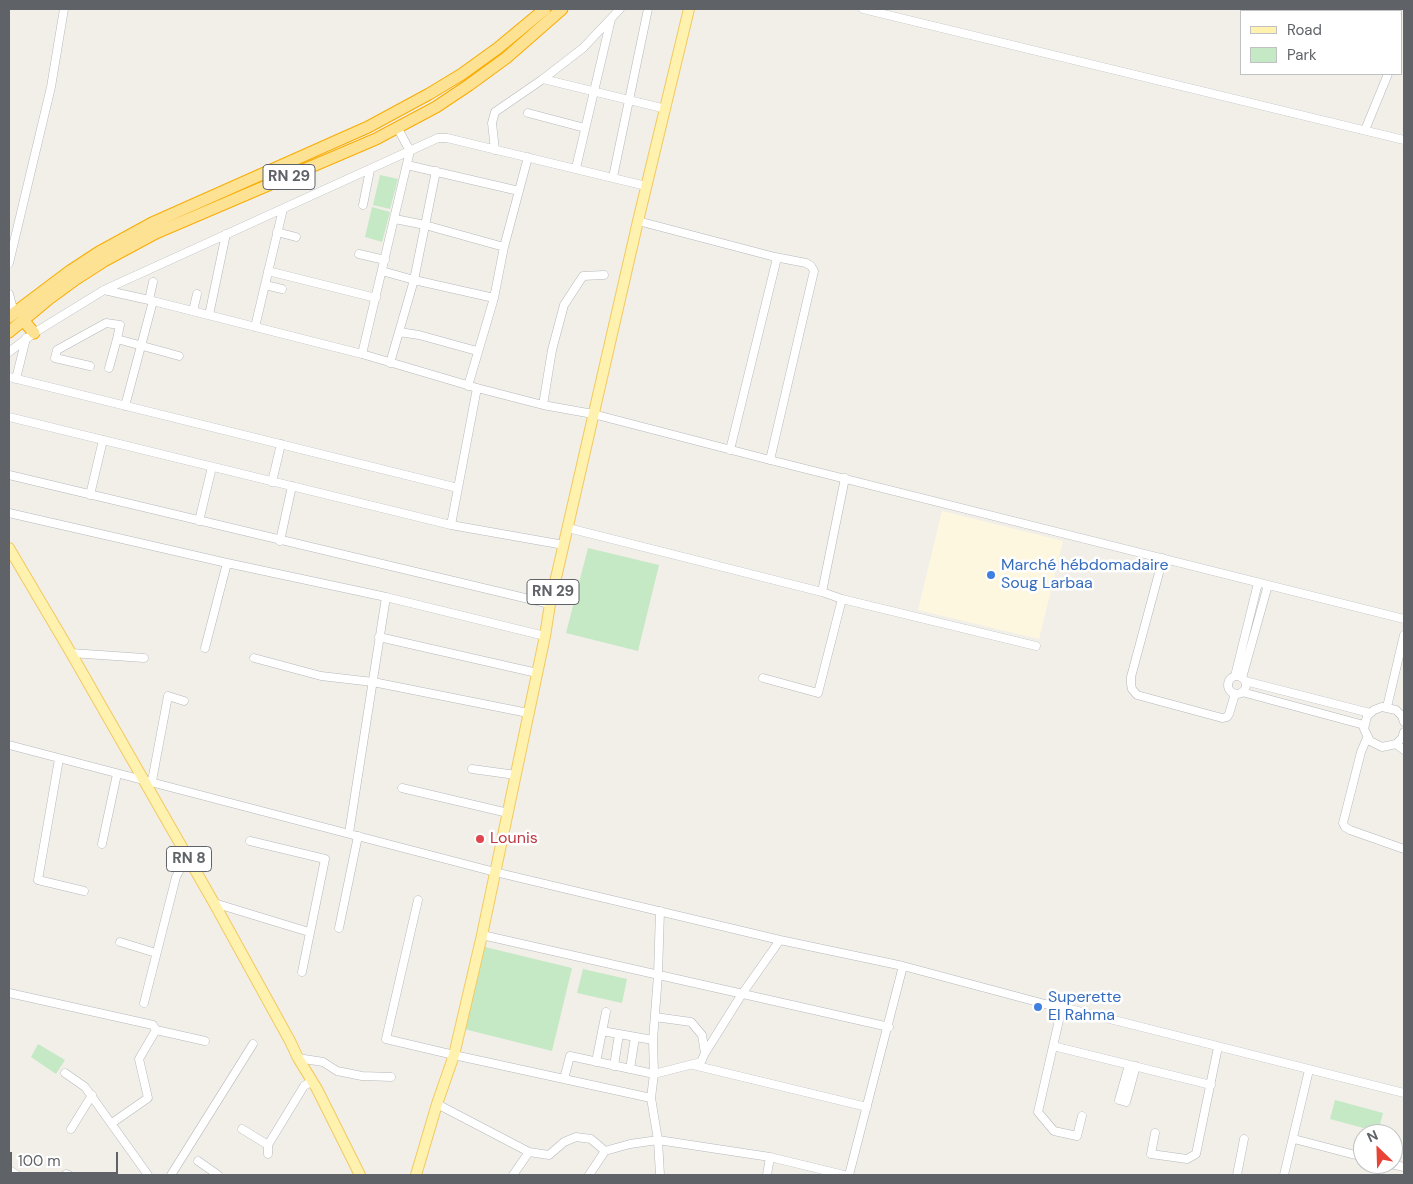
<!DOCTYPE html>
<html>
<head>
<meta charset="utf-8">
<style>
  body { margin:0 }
  #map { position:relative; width:1413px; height:1184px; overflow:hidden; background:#f1efe8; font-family:"DM Sans",sans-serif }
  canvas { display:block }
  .frame { position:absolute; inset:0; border:10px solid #5f6368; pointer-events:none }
  .legend { position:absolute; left:1240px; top:10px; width:162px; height:65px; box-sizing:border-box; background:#fff; border:1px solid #bfc1c3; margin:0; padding:6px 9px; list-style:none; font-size:15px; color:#5f6368 }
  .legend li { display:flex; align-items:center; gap:10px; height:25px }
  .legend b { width:25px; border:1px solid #bfc1c3 }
  .north { position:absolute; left:1353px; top:1124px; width:50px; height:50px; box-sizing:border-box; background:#fff; border:1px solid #bfc1c3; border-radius:50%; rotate:336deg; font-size:14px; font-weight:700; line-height:20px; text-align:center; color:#5f6368 }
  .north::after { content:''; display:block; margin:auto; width:18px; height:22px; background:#ea4335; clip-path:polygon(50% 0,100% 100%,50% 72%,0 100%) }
  .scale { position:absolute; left:10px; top:1152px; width:108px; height:22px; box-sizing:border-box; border:2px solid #5f6368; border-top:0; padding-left:6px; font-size:15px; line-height:18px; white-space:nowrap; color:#5f6368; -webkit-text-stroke:4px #fff; paint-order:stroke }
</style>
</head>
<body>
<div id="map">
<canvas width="1413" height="1184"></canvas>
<div class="frame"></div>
<ul class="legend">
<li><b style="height:6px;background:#fff2af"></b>Road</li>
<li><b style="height:14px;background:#c5e8c5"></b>Park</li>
</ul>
<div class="north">N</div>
<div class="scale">100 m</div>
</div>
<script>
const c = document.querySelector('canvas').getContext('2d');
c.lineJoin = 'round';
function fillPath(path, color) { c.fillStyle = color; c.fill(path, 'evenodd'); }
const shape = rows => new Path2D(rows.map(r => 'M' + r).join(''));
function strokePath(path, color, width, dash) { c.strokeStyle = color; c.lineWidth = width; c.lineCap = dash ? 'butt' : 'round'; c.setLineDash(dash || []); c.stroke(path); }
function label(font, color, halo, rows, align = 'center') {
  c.font = font + ' "DM Sans",sans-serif'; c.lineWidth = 5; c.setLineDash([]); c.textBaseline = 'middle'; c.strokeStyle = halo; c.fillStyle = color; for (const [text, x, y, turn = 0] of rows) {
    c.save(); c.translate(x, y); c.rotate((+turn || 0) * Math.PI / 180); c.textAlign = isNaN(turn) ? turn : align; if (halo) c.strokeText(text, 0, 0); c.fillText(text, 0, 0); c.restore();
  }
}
const commercial = shape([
  [942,511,1063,541,1039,639,918,610]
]);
const green = shape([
  [380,175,398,179,390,209,373,205],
  [372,207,390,212,382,242,365,237],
  [588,548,659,565,638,651,566,633],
  [485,947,572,968,552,1051,464,1029],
  [583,969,627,979,622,1003,577,993],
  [38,1044,65,1060,56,1074,31,1057],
  [1335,1100,1383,1113,1378,1132,1330,1119]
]);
const minor = shape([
  [863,9,1404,140],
  [543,79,666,109],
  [528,113,585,128],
  [1365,130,1388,74],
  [495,150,492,123,495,112,543,79,583,48,620,9],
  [407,165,519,191],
  [576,168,611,19],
  [613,177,648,9],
  [363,205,370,170],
  [395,219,425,225,504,247],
  [638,221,775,257,776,262,730,450],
  [277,232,296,237],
  [359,254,385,260],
  [9,263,51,87,64,9],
  [268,271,376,298],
  [382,271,414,280,494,298],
  [265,285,282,289],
  [104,290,149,300,362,354,477,388,543,405,593,414,770,460,1404,619],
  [9,294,14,313],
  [149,300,153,282],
  [193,311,197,294],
  [209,315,226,234],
  [255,327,283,209],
  [399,332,419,335,477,351],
  [9,352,34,333,104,290,438,138,447,138,646,186],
  [362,354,410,151,397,127],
  [390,363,414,280,436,171],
  [90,366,55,358,57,350,106,323,120,325,117,339,179,356],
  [109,368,117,339],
  [9,377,458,488],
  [16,379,26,338],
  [468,386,494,298,504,247,528,157],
  [543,405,552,350,564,305,583,276,604,275],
  [125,406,153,301],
  [9,417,451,525,564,545],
  [770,460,814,271,811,266,806,263,775,257],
  [9,475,550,604],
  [272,482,281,444],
  [90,495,103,440],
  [9,513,227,563,386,597,545,636],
  [199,521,212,467],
  [451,525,477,388],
  [568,528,822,592,842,599,1036,646],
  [280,541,292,486],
  [1163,558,1131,677,1131,684,1132,689,1137,695,1222,718,1227,717,1229,714,1235,694],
  [822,592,845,478],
  [379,637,537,673],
  [205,648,227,563],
  [71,653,144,658],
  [254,658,321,676,373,682,528,713],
  [1235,676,1258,583],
  '1228 685a9 9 0 1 1 18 0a9 9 0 1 1-18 0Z',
  [763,678,818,693,842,599],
  [1242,678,1268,585],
  [1245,681,1370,713],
  [1242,692,1364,725],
  [1387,707,1404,635],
  [1404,722,1402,716,1396,710,1382,707,1374,710,1367,716,1364,729,1370,741,1382,747,1396,744,1402,738,1404,732],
  [1367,738,1361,752,1343,823,1345,827,1350,830,1404,849],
  [1396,744,1404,750],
  [9,745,495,872,780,940,903,966,1045,1004,1062,1007,1404,1093],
  [59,759,38,880,84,891],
  [472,769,516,775],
  [152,781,168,696,184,701],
  [402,788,508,813],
  [349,833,386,597],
  [250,841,325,859,302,972],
  [102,844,117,774],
  [418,900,386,1039,454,1055,651,1098],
  [214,903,309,932],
  [660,911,658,975,653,1040,654,1074,651,1098,658,1140,660,1175],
  [339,928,358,836],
  [482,935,889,1027],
  [120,942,156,953],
  [9,993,153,1025,156,1030,205,1041],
  [144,1003,176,877,187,856],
  [1062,1007,1038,1112,1054,1131,1077,1136,1082,1116],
  [602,1031,653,1040],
  [1053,1046,1211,1085],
  [705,1053,742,994,780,940],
  [298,1058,323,1062,337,1071,362,1076,391,1077],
  [596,1062,606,1012],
  [693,1065,867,1107],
  [1129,1065,1119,1100,1126,1102,1136,1066],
  [614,1066,619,1034],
  [630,1069,635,1037],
  [65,1073,85,1087,148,1175],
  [564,1079,570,1056,654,1074,701,1062,705,1053,702,1035,691,1022,655,1017],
  [437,1104,529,1152,549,1155,564,1142,576,1137,591,1139,605,1151],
  [112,1123,148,1098,139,1059,156,1030],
  [71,1129,92,1095],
  [242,1129,268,1145],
  [1155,1133,1151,1154,1187,1159,1196,1154,1218,1047],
  [1294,1139,1363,1157],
  [268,1154,268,1145,304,1086,312,1081],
  [198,1161,218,1175],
  [1391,1164,1404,1167],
  [9,1170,17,1175],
  [66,1174,69,1175],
  [171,1175,253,1044],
  [513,1175,529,1152],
  [589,1175,605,1151,630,1144,658,1140,770,1157,844,1175],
  [767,1175,770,1157],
  [849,1175,903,966],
  [1237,1175,1244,1139],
  [1284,1175,1309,1070]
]);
const major = shape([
  [9,548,71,653,214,903,290,1041,298,1058,317,1089,360,1175],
  [416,1175,437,1104,454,1055,482,935,545,636,550,604,638,221,689,9]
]);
const highway = shape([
  [9,317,70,271,99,252,152,223,368,127,429,94,462,74,498,48,545,9],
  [23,320,34,333],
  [9,332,50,298,76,279,104,261,156,233,376,139,436,107,469,85,506,58,562,9]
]);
const markers = [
  [991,575,5,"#3f7fe0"],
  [480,839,5,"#e0444e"],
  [1038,1007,5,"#3f7fe0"]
];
const shields = [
  [289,177,52],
  [553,592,52],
  [189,859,45]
];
const shieldNames = [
  ["RN 29",289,177],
  ["RN 29",553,592],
  ["RN 8",189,859]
];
const shopNames = [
  ["Marché hébdomadaire",1001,566],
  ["Soug Larbaa",1001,584],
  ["Superette",1048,998],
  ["El Rahma",1048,1016]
];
const healthNames = [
  ["Lounis",490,839]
];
fillPath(commercial, '#fef7e0');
fillPath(green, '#c5e8c5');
strokePath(minor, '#b5b8bc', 9);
strokePath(major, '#f2c960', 12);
strokePath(highway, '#f9ab00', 13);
strokePath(minor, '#fff', 8);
strokePath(major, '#fff2af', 10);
strokePath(highway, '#fde293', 11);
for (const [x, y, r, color] of markers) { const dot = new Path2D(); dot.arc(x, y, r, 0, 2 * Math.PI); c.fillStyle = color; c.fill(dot); strokePath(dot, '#fff', 2); }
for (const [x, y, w] of shields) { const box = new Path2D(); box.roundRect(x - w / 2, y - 12.5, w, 25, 4); c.fillStyle = '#fff'; c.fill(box); strokePath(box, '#5f6368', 1); }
label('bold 15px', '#5f6368', null, shieldNames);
label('16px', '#366cbe', '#fff', shopNames, 'left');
label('16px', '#be3a42', '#fff', healthNames, 'left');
</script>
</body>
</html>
